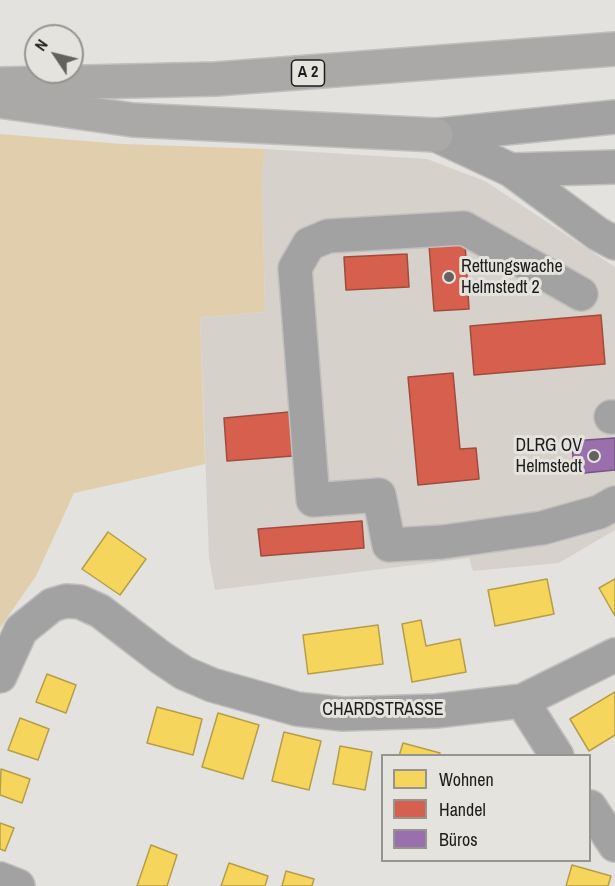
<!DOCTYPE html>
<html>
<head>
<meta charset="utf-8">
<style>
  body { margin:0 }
  #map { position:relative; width:615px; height:886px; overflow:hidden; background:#e4e2df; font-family:"Archivo Narrow",sans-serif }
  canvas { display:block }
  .legend { position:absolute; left:381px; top:754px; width:210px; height:108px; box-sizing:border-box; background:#e5e3de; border:2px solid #959490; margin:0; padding:8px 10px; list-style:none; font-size:18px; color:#1e1d1c }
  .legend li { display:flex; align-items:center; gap:12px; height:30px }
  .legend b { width:30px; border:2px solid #959490 }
  .north { position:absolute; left:24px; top:24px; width:60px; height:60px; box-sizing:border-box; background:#e5e3de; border:2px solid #959490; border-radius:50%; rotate:305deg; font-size:16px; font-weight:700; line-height:24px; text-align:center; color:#1e1d1c }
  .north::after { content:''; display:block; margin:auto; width:21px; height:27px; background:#636260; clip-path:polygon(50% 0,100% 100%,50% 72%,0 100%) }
</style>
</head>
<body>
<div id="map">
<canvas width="615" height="886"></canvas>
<ul class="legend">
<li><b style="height:16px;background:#f6d55c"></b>Wohnen</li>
<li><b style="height:16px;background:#d6604d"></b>Handel</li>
<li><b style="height:16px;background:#9970ab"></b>Büros</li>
</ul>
<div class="north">N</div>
</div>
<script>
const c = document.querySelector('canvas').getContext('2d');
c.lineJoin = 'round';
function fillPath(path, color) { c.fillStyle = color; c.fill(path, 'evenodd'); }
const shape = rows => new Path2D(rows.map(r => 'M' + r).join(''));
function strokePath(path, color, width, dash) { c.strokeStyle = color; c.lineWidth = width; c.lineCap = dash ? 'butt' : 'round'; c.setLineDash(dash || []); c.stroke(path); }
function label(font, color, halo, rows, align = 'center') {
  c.font = font + ' "Archivo Narrow",sans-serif'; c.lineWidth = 6; c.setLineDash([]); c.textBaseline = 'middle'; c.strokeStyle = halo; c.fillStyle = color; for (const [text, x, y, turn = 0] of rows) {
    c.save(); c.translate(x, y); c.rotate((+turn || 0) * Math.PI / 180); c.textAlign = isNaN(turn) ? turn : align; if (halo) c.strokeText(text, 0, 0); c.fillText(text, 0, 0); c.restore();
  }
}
const built = shape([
  [265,149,427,159,485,181,615,267,615,530,559,563,473,571,469,558,215,590,209,558,200,317,265,312,262,173]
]);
const green = shape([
  [0,134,122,144,265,149,262,173,265,312,200,317,205,464,74,493,36,576,0,628]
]);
const homes = shape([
  [108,532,146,559,120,595,82,569,108,532],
  [547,579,554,614,495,626,488,590,547,579],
  [615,579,615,616,599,588,615,579],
  [421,620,426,646,460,639,466,672,412,682,402,624,421,620],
  [378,625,383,664,308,674,303,635,378,625],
  [47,674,76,685,66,713,36,702,47,674],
  [615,692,615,735,589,751,570,719,615,692],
  [157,707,202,719,193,755,147,743,157,707],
  [218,713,259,725,243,779,202,767,218,713],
  [20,718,49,729,38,760,8,750,20,718],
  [284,732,321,741,309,790,272,781,284,732],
  [403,743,440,753,439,756,399,756,403,743],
  [340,746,372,752,365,790,333,784,340,746],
  [1,769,30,779,22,803,0,795,1,769],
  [0,823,14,828,5,851,0,849,0,823],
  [151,845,177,855,167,886,137,886,151,845],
  [229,863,268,876,265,886,221,886,229,863],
  [572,865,611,876,608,886,566,886,572,865],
  [286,871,314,879,312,886,282,886,286,871]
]);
const shops = shape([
  [465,243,469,309,434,311,429,245,465,243],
  [407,254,409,287,346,290,344,257,407,254],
  [601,315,605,364,474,375,470,326,601,315],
  [453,373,460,449,476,448,479,479,418,485,408,377,453,373],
  [289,412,293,456,227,461,224,418,289,412],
  [362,521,364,548,261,556,258,529,362,521]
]);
const offices = shape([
  [615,438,615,470,574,474,572,441,615,438]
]);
const minor = shape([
  [436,135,511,170,598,234,615,243],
  [438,135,615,117],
  [511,170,615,167],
  [581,294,464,228,328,236,309,244,295,268,313,500,379,495,389,545,442,542,542,528,599,512,615,503],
  [611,417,615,417],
  [0,676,21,630,52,605,66,601,80,602,100,611,160,657,184,673,212,685,297,709,343,714,436,711,522,701,615,655],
  [522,701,557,756],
  [590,807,615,845],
  [0,879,18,886]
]);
const highway = shape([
  [0,84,216,79,615,49],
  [0,101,133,120,436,135]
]);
const markers = [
  [449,277,6,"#636260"],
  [594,456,6,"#636260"]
];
const shields = [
  [308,73,33]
];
const shieldNames = [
  ["A 2",308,73]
];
const poiNames = [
  ["Rettungswache",461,267],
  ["Helmstedt 2",461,288],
  ["DLRG OV",582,446,"right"],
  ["Helmstedt",582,467,"right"]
];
const streetNames = [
  ["CHARDSTRASSE",383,710]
];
fillPath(built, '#d6d1cb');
fillPath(green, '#e1ceac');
fillPath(homes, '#f6d55c');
strokePath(homes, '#b59e49', 1.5);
fillPath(shops, '#d6604d');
strokePath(shops, '#9f4c3e', 1.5);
fillPath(offices, '#9970ab');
strokePath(offices, '#745780', 1.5);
strokePath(minor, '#c0bfbd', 36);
strokePath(highway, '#c0bfbd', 36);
strokePath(minor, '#a3a2a2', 33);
strokePath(highway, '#aaa9a8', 33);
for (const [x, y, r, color] of markers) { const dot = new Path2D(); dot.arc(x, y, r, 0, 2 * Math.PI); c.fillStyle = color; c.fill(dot); strokePath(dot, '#e5e3de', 2); }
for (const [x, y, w] of shields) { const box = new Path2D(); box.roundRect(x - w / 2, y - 13, w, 26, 4.5); c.fillStyle = '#e5e3de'; c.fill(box); strokePath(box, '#1e1d1c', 1.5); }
label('bold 16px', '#1e1d1c', null, shieldNames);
label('18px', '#1e1d1c', '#e5e3de', poiNames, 'left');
label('18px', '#1e1d1c', '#e5e3de', streetNames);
</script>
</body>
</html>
